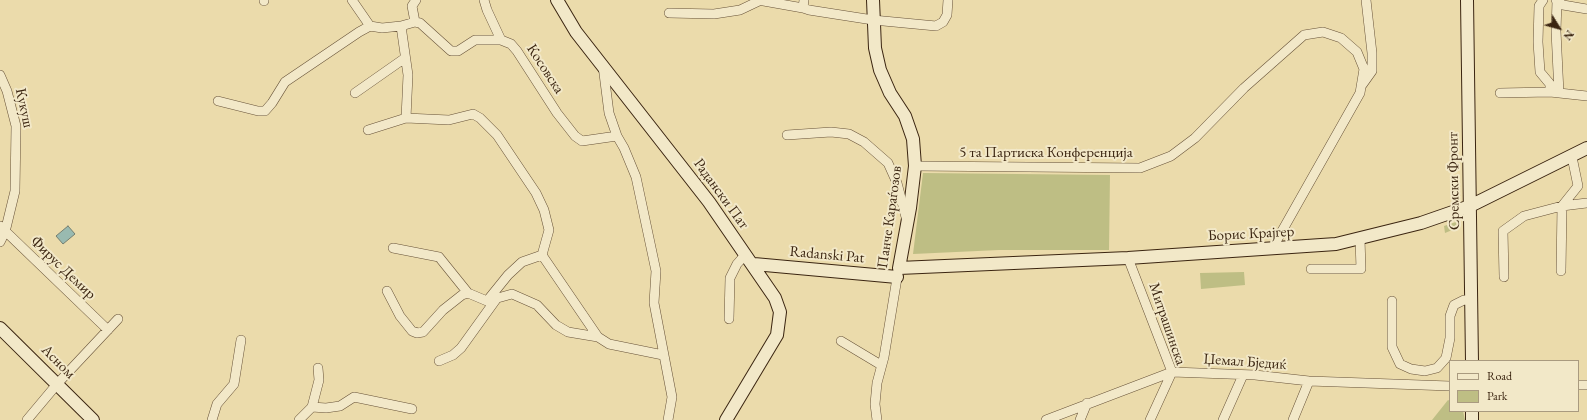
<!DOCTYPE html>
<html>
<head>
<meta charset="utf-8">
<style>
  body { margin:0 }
  #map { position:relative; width:1587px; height:420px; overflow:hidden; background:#ebdbab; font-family:"EB Garamond",serif }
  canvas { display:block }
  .legend { position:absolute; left:1449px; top:360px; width:130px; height:52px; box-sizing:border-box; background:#f2e8c8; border:1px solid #a99a7f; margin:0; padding:5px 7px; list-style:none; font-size:12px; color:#3b2511 }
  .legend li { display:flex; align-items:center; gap:8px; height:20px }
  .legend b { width:20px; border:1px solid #a99a7f }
  .north { position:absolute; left:1539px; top:8px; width:40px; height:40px; -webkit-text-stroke:3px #f2e8c8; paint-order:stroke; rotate:127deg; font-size:11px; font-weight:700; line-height:16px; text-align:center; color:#3b2511 }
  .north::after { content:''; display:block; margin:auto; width:14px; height:18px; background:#3b2511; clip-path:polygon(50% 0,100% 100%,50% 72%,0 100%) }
</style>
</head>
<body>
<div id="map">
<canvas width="1587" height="420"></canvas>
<ul class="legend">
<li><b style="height:5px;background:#f2e8c8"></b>Road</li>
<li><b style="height:11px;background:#bebe84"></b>Park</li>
</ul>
<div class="north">N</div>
</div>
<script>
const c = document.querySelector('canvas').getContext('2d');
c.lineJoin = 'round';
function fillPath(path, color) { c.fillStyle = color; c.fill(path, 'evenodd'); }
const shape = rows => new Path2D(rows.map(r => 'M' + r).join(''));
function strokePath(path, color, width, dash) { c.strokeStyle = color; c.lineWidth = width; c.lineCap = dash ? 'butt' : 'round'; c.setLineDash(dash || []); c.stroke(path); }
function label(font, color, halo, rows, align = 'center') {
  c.font = font + ' "EB Garamond",serif'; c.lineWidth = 4; c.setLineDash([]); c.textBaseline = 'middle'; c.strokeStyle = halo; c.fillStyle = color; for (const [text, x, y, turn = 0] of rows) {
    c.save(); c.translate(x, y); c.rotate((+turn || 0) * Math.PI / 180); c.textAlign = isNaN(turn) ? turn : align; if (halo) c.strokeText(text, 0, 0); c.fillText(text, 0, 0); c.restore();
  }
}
const green = shape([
  [923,173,1110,175,1109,250,999,250,913,254],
  [1456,222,1457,228,1445,233,1444,226],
  [1244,272,1245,285,1201,289,1200,273],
  [1448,400,1450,401,1450,411,1463,411,1465,420,1432,420]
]);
const water = shape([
  [68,226,75,234,63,244,56,236,68,226]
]);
const street = shape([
  [352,0,370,26],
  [484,0,487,10,501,40],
  [758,0,803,8],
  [804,0,803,8,809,10,873,20,936,26,943,22,947,15,948,0],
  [1543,0,1539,6,1538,42,1540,72,1550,84,1550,92],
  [1556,0,1563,5,1587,9],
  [264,1,264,0],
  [1557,1,1556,31,1559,93],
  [669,13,714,14,740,10,759,1],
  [415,22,412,6,416,0],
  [401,26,408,75,406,118],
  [603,66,609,113,617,136,624,148,636,177,656,271,654,303,672,397,668,420],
  [0,75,7,91,16,126,15,191,5,232,0,242],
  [1362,85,1372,71,1372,53,1366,0],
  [355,93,405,58],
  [1500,93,1550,92,1587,96],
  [218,101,258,111,265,111,272,103,285,82,359,32,370,26,382,28,401,26,415,22,420,23,451,51,458,51,475,40,501,40,511,44,517,51,557,113,575,136,582,141,617,136],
  [368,130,406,118,449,120,473,114,480,118,497,135,536,193,544,210,549,230,542,255,522,262,508,275,487,301],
  [787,135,831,132,849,134,864,142,888,163,897,183,907,221],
  [915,166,1140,168,1171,156,1195,138,1244,88,1304,35,1323,32,1341,38,1357,52,1364,69,1360,93,1273,247],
  [0,226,108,330],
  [393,248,439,257,468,293],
  [542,255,598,337,609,344,663,355],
  [1128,258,1172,372,1150,420],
  [1311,269,1361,269,1360,239],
  [1561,271,1562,206,1578,186,1572,157],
  [1504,277,1503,231,1524,216,1562,206,1587,203],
  [387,291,400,316,412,331,417,333,423,332,443,310,462,295,468,293,487,301,512,294,537,305,556,325,568,332,598,337],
  [1392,301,1392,347,1400,364,1411,369,1425,371,1437,368,1446,358,1450,338,1450,316,1454,305,1464,300,1472,301],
  [729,319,730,278,737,264,745,255],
  [841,341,881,365],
  [439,361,453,355,461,348,497,298],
  [1578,385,1587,385],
  [312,407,326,408,340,406,354,397,412,409],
  [27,420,58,383,118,319],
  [212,420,217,404,234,384,241,340],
  [299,420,312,407,319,380,318,368],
  [877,420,875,404,877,383,884,357,898,272],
  [1046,420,1172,372,1255,375,1309,381,1450,386],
  [1080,420,1087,403],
  [1223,420,1243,375],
  [1293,420,1309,381]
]);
const secondary = shape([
  [557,0,576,32,709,202,775,298,780,312,777,335,726,420],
  [873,0,875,48,880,70,890,93,905,116,913,139,915,166,910,208,899,268,1128,258,1336,244,1421,223,1470,206,1587,148],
  [1467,0,1472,361],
  [754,264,897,277],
  [0,328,93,420],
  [1472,411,1472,420]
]);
const streetNames = [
  ["Косовска",545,69,57],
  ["Кукуш",24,108,78],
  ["5 та Партиска Конференција",1046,153],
  ["Сремски Фронт",1454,181,-91],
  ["Радански Пат",721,194,54],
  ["Панче Караѓозов",890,217,-82],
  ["Борис Крајгер",1251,234,-3],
  ["Radanski Pat",827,255,5],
  ["Фирус Демир",63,268,44],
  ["Митрашинска",1167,324,71],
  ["Асном",58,362,45],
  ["Џемал Бједиќ",1245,362,4]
];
fillPath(green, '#bebe84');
fillPath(water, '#99bab0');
strokePath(water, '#737e70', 1);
strokePath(street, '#675238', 10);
strokePath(secondary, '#3b2511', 14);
strokePath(street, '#f2e8c8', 9);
strokePath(secondary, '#f2e8c8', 12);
label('15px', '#3b2511', '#f2e8c8', streetNames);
</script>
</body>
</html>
